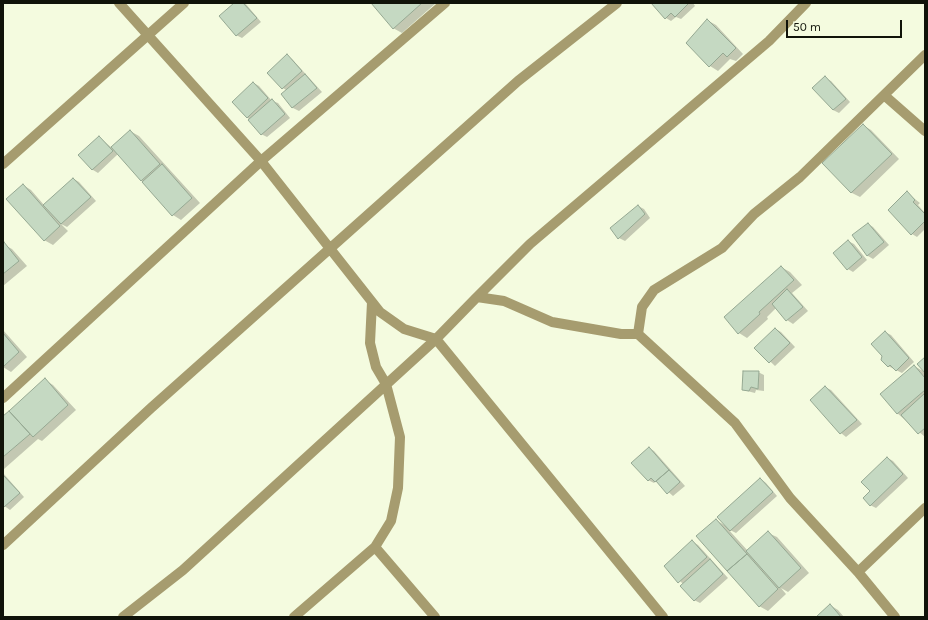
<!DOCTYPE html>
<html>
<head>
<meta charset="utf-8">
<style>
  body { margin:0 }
  #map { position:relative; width:928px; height:620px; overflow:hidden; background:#f4fbdf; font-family:Karla,sans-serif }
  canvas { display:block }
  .frame { position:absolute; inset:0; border:4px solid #101309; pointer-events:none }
  .scale { position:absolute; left:786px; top:20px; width:116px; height:18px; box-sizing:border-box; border:2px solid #101309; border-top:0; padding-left:5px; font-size:12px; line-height:14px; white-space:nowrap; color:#101309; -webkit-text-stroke:3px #f4fbdf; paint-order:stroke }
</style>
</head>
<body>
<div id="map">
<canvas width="928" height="620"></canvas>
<div class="frame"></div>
<div class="scale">50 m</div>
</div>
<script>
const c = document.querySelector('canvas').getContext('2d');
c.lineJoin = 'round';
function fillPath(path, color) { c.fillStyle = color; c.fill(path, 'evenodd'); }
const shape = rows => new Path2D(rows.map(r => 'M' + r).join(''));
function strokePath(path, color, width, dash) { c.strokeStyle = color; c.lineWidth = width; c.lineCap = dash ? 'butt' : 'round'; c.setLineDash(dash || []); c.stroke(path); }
const shadow = shape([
  [235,3,245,3,261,22,242,38,236,35],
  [372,3,436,3,402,33,393,28],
  [652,3,693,3,695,6,681,19,676,17,671,21,666,18],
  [707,20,716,25,743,54,736,61,730,59,718,71,710,66],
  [287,56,292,59,322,92,299,111,293,108,282,94,286,90,283,88],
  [825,78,831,81,850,102,839,113,833,110],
  [254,83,259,86,272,101,278,103,290,118,267,137,261,134,247,117],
  [863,125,871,130,899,159,860,197,852,193,824,163],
  [130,131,139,136,200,203,181,220,173,215,118,154,98,173,93,170,80,155,99,137,112,148],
  [74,179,79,182,96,201,67,227,61,224,68,231,53,245,44,240,23,185,31,190,44,205],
  [907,193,920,203,918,205,925,213,925,229,917,237,912,234],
  [638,206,644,209,650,218,625,241,619,238],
  [868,224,873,227,889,245,873,259,868,256,854,236],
  [848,241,854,244,867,260,853,272,848,269],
  [3,244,12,249,27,266,3,286],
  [781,267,790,272,802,285,792,293,808,311,793,324,787,320,776,308,767,317,768,319,747,338,739,333],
  [776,329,781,332,795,347,775,366,756,348],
  [3,330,27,357,11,372,3,367],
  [885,332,891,335,914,362,902,373,888,366],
  [914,366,925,372,925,437,897,413],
  [758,372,764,375,764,391,756,390,755,393,743,390],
  [45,380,53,385,76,410,42,441,38,439,4,469,3,417],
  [825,387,831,390,862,424,846,437,841,433,811,400],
  [649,448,654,451,685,486,673,496,656,481,654,483,648,480],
  [888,458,893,461,908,478,876,508,870,505,871,492],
  [3,473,24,497,10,510,3,505],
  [761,479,766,483,777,496,736,533,728,529,748,551,768,533,777,537,809,573,788,592,781,588,786,594,768,611,759,606,716,520,726,526],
  [693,542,698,545,728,578,700,603,694,600,683,584,665,566],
  [830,605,838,610,844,617,818,617]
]);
const building = shape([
  [234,3,243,3,257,18,236,36,219,16,234,3],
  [371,3,422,3,393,29,371,3],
  [651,3,689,3,675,17,671,13,665,19,651,3],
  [707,19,736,48,727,57,723,53,709,67,686,43,707,19],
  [287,54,302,71,282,89,267,73,287,54],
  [305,74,317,88,292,108,281,94,305,74],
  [825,76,846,99,833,110,812,88,825,76],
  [253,82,268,98,247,118,232,102,253,82],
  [272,99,285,114,261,135,248,120,272,99],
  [863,124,892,154,851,193,822,163,863,124],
  [130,130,160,164,141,181,111,147,130,130],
  [99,136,113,151,92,170,78,155,99,136],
  [162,164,192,198,172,216,142,182,162,164],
  [73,178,91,197,61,224,43,205,73,178],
  [23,184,60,226,44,241,6,199,23,184],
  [907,191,915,200,913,202,925,214,925,221,911,235,888,210,907,191],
  [638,205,645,214,618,239,610,228,638,205],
  [868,223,884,242,867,256,852,235,868,223],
  [848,240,862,257,847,270,833,253,848,240],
  [4,242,19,261,3,274,3,243,4,242],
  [781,266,794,280,759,312,760,314,738,334,724,317,781,266],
  [787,289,803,307,786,321,772,304,787,289],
  [775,328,790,343,769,363,754,348,775,328],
  [885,331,909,358,896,371,890,365,888,367,881,360,882,356,871,344,885,331],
  [3,333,19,352,3,367,3,333],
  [925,357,925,373,917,364,925,357],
  [914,365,925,378,925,390,897,414,880,394,914,365],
  [743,371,759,371,758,389,751,387,749,391,742,390,743,371],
  [45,378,68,405,33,437,9,411,45,378],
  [825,386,857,420,840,434,810,400,825,386],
  [925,393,925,428,918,434,901,415,925,393],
  [9,411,30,434,3,457,3,416,9,411],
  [649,447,669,470,655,482,651,478,648,481,631,463,649,447],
  [887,457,903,474,870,506,863,498,870,491,861,482,887,457],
  [669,470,680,482,667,494,656,481,669,470],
  [3,475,20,493,4,507,3,506,3,475],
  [760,478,773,492,730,531,717,517,760,478],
  [716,519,747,554,727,571,696,536,716,519],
  [768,531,801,568,779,588,746,551,768,531],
  [692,540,707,557,678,583,664,566,692,540],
  [747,554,778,589,759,607,727,571,747,554],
  [710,559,723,574,694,601,680,586,710,559],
  [830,604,841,617,816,617,830,604]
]);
const minor = shape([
  [119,3,261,161,380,312,404,329,436,339,663,617],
  [884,95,925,131],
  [3,164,184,3],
  [477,297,530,244,769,41,806,3],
  [638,334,642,307,654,290,722,248,754,214,800,177,925,55],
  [3,398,261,161,445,3],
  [3,545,151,408,518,81,617,3],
  [375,547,435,617],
  [858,572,925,508],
  [123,617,183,570,436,339,477,297,504,301,552,322,621,334,638,334,735,423,790,498,858,572,895,617],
  [294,617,375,547,391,521,398,488,400,437,386,384,376,367,370,343,372,302]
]);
fillPath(shadow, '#0003');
fillPath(building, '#c5d9c2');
strokePath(building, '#95a892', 1);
strokePath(minor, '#a69c6f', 10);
</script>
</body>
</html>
